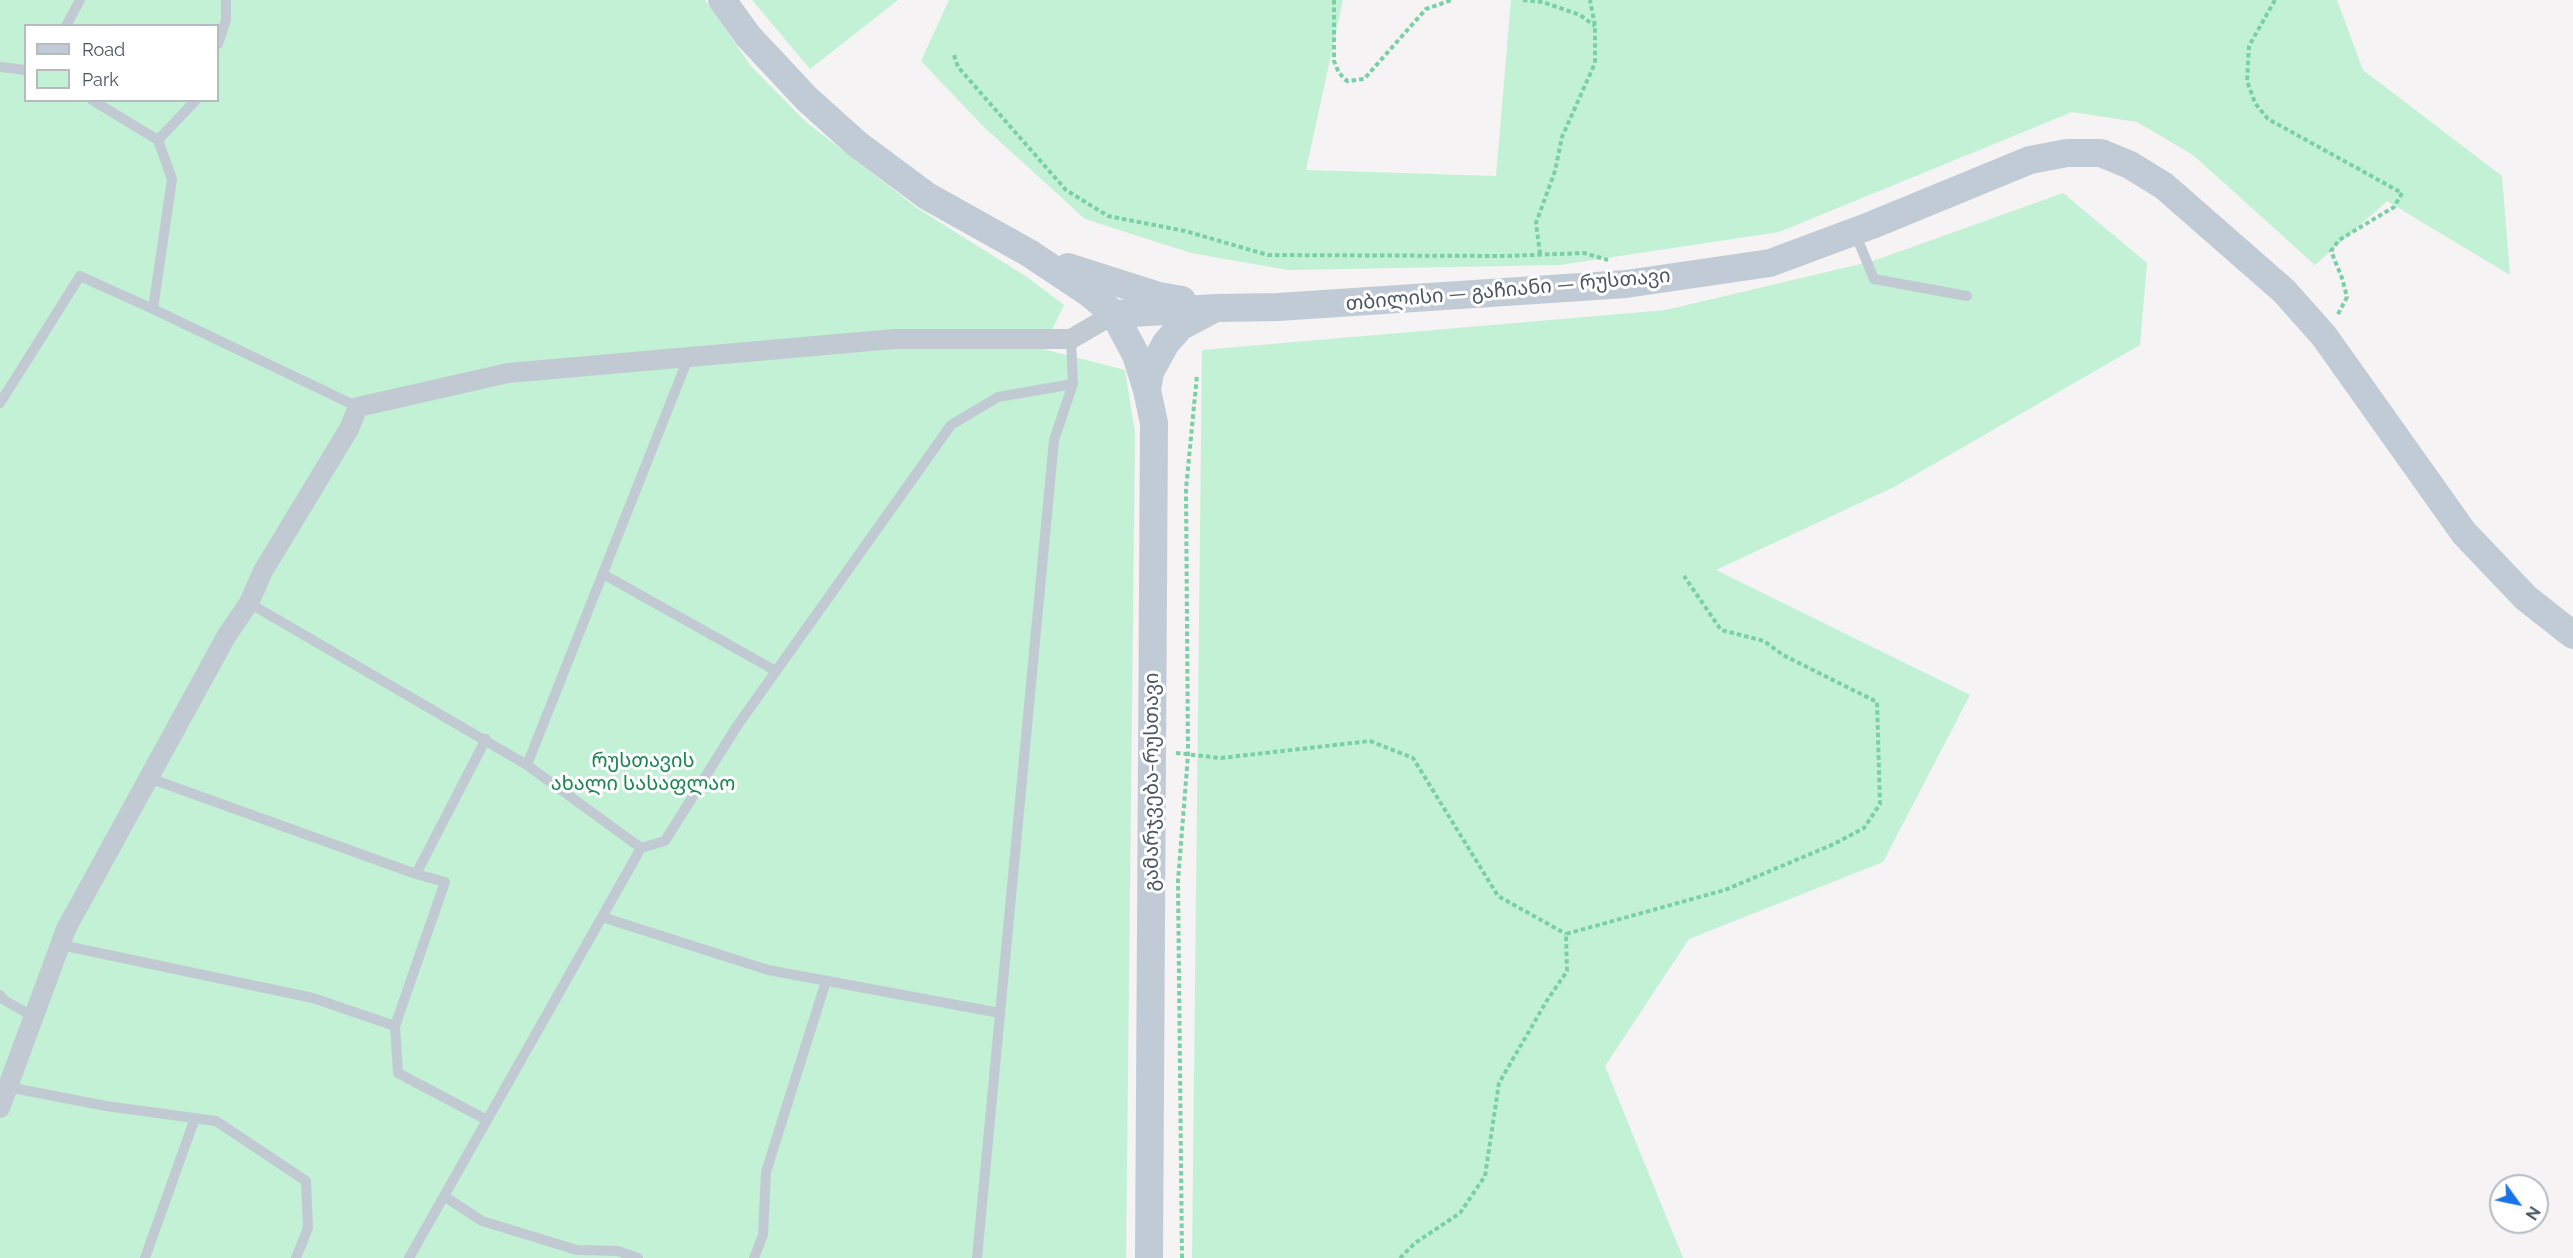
<!DOCTYPE html>
<html>
<head>
<meta charset="utf-8">
<style>
  body { margin:0 }
  #map { position:relative; width:2573px; height:1258px; overflow:hidden; background:#f5f3f3; font-family:Raleway,sans-serif }
  canvas { display:block }
  .legend { position:absolute; left:24px; top:24px; width:195px; height:78px; box-sizing:border-box; background:#fff; border:2px solid #b7bbc0; margin:0; padding:8px 10px; list-style:none; font-size:18px; color:#4a5661 }
  .legend li { display:flex; align-items:center; gap:12px; height:30px }
  .legend b { width:30px; border:2px solid #b7bbc0 }
  .north { position:absolute; left:2489px; top:1174px; width:60px; height:60px; box-sizing:border-box; background:#fff; border:2px solid #b7bbc0; border-radius:50%; rotate:123deg; font-size:16px; font-weight:700; line-height:24px; text-align:center; color:#4a5661 }
  .north::after { content:''; display:block; margin:auto; width:21px; height:27px; background:#1a73e8; clip-path:polygon(50% 0,100% 100%,50% 72%,0 100%) }
</style>
</head>
<body>
<div id="map">
<canvas width="2573" height="1258"></canvas>
<ul class="legend">
<li><b style="height:8px;background:#c1cbd6"></b>Road</li>
<li><b style="height:16px;background:#c3f1d5"></b>Park</li>
</ul>
<div class="north">N</div>
</div>
<script>
const c = document.querySelector('canvas').getContext('2d');
c.lineJoin = 'round';
function fillPath(path, color) { c.fillStyle = color; c.fill(path, 'evenodd'); }
const shape = rows => new Path2D(rows.map(r => 'M' + r).join(''));
function strokePath(path, color, width, dash) { c.strokeStyle = color; c.lineWidth = width; c.lineCap = dash ? 'butt' : 'round'; c.setLineDash(dash || []); c.stroke(path); }
function label(font, color, halo, rows, align = 'center') {
  c.font = font + ' Raleway,"Noto Sans Georgian",sans-serif'; c.lineWidth = 6; c.setLineDash([]); c.textBaseline = 'middle'; c.strokeStyle = halo; c.fillStyle = color; for (const [text, x, y, turn = 0] of rows) {
    c.save(); c.translate(x, y); c.rotate((+turn || 0) * Math.PI / 180); c.textAlign = isNaN(turn) ? turn : align; if (halo) c.strokeText(text, 0, 0); c.fillText(text, 0, 0); c.restore();
  }
}
const green = shape([
  [0,0,705,0,751,66,806,122,917,208,1027,277,1064,305,1043,349,1125,370,1135,433,1126,1258,0,1258],
  [26,26,218,26,218,100,26,100],
  [752,0,898,0,810,69],
  [949,0,1343,0,1306,170,1496,176,1511,0,2337,0,2363,70,2502,176,2510,275,2387,201,2315,265,2193,155,2137,122,2072,112,1779,232,1560,265,1288,270,1191,253,1085,219,984,127,921,61],
  [2063,193,2147,263,2140,345,1894,487,1716,570,1970,695,1883,862,1689,939,1605,1066,1683,1258,1192,1258,1202,350,1666,310,1873,261]
]);
const path = shape([
  [1334,0,1334,61,1339,73,1347,81,1364,79,1426,9,1452,0],
  [1523,0,1543,2,1580,15,1595,26],
  [2275,0,2249,46,2247,81,2255,103,2268,119,2402,193,2394,207,2339,240,2331,251,2342,278,2347,297,2337,316],
  [954,55,958,67,1066,190,1108,216,1185,231,1268,255,1505,256,1584,253,1608,260],
  [1540,254,1536,223,1555,171,1562,137,1595,63,1595,26,1590,0],
  [1176,753,1221,758,1370,741,1413,758,1498,896,1566,934],
  [1182,1258,1178,881,1188,755,1186,489,1197,375],
  [1400,1258,1415,1243,1460,1213,1485,1176,1499,1083,1546,1002,1567,971,1566,934,1725,890,1834,844,1864,828,1880,804,1877,702,1783,655,1764,641,1721,630,1684,576]
]);
const lane = shape([
  [66,26,80,0],
  [218,44,226,20,226,0],
  [0,67,26,70],
  [92,100,158,140,172,179,153,309,358,407],
  [158,140,196,100],
  [1855,233,1874,279,1967,296],
  [0,403,80,276,153,309],
  [603,574,776,671],
  [249,603,527,765,641,848],
  [486,739,416,874,445,882,395,1026,398,1073,487,1120],
  [527,765,689,356],
  [149,778,416,874],
  [602,917,768,970,1000,1013],
  [61,945,313,998,395,1026],
  [0,995,4,1000,34,1017],
  [8,1087,106,1106,216,1121,306,1181,308,1228,296,1258],
  [444,1196,482,1221,577,1250,618,1251,638,1258],
  [145,1258,195,1118],
  [409,1258,641,848,665,841,737,726,951,425,998,397,1073,384],
  [754,1258,763,1235,766,1172,826,981],
  [977,1258,1054,440,1073,384,1071,339]
]);
const street = shape([
  [0,1108,66,929,227,635,249,603,263,571,349,429,358,407,508,373,894,339,1071,339,1114,314]
]);
const secondary = shape([
  [722,0,748,36,807,99,857,144,927,196,1029,253,1089,293,1114,314,1136,355,1147,390,1154,423,1149,1258],
  [1068,267,1159,296,1182,300],
  [1114,314,1216,308,1278,307,1626,284,1770,263,1872,225,2030,160,2067,153,2101,153,2130,165,2164,186,2284,291,2324,336,2464,533,2526,598,2573,635],
  [1147,390,1150,372,1166,343,1180,327,1212,310]
]);
const streetNames = [
  ["თბილისი — გაჩიანი — რუსთავი",1508,290,-5],
  ["გამარჯვება-რუსთავი",1152,782,-90]
];
const parkNames = [
  ["რუსთავის",643,761],
  ["ახალი სასაფლაო",643,784]
];
fillPath(green, '#c3f1d5');
strokePath(path, '#7ad0a6', 4, [4.5, 3]);
strokePath(lane, '#c1cad2', 10);
strokePath(street, '#c1cad2', 20);
strokePath(secondary, '#c1cbd6', 28);
label('20px', '#4a5661', '#fff', streetNames);
label('20px', '#17864f', '#fff', parkNames);
</script>
</body>
</html>
